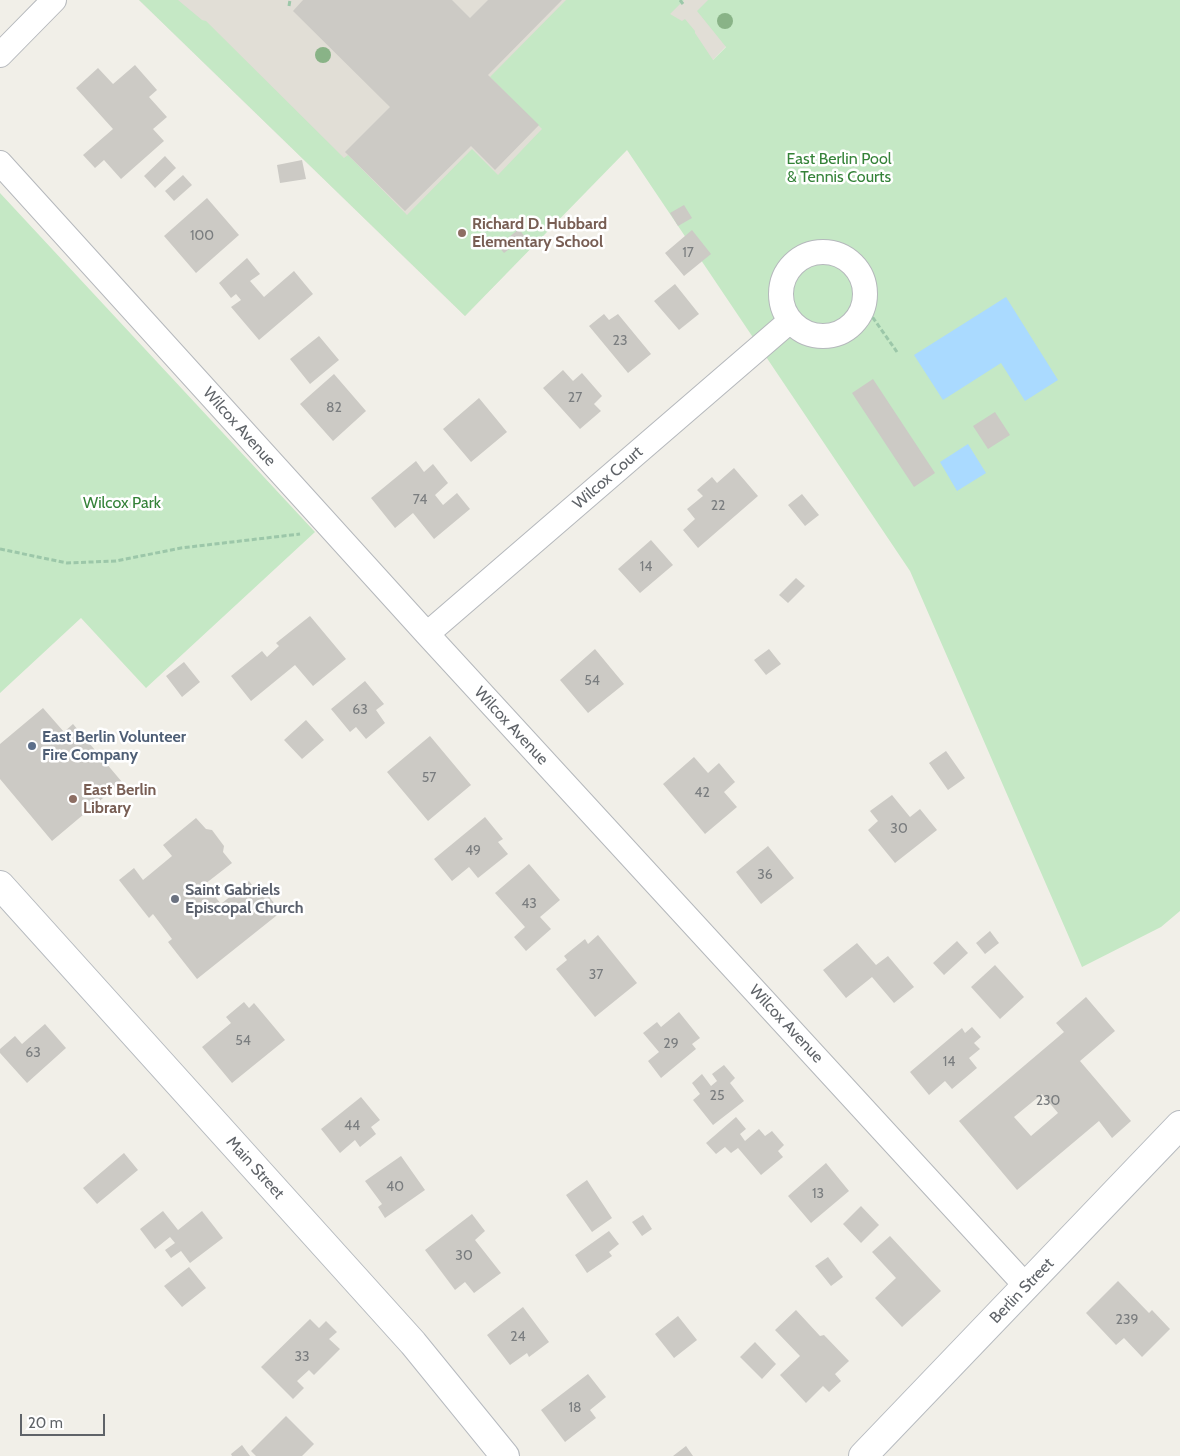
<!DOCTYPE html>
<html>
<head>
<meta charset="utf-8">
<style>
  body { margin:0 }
  #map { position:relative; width:1180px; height:1456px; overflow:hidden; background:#f1efe8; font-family:Cabin,sans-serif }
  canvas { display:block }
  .scale { position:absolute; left:20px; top:1414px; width:85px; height:22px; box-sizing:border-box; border:2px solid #5f6368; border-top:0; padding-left:6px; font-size:15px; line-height:18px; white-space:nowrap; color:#5f6368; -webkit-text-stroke:4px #fff; paint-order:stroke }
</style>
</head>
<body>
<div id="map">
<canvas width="1180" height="1456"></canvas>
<div class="scale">20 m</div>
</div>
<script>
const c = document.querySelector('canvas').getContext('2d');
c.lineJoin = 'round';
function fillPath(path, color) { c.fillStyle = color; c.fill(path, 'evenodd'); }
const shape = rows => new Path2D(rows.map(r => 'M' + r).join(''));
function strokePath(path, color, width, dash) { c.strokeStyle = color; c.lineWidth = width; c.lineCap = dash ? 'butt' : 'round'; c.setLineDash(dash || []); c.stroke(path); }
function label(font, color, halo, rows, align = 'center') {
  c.font = font + ' Cabin,sans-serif'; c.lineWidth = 5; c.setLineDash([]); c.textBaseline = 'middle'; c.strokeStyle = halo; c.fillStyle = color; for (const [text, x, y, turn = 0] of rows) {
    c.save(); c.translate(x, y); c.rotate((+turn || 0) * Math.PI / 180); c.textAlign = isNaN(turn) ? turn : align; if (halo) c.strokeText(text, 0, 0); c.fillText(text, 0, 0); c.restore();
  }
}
const education = shape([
  [139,0,771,0,465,316]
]);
const green = shape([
  [139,0,178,0,202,20,206,21,344,158,348,155,407,215,472,149,498,175,542,129,490,77,566,0,684,0,670,14,682,21,685,19,695,31,695,33,713,60,726,47,697,11,708,0,1180,0,1180,911,1161,927,1082,967,910,571,627,150,465,316],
  [0,193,315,532,146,688,81,618,0,693]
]);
const water = shape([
  [1006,297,1058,380,1025,401,1001,363,943,400,914,355],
  [968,444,986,473,957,491,940,462]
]);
const building = shape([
  [303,0,452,0,470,18,488,0,562,0,488,75,539,125,495,170,471,146,405,211,345,152,390,107,293,11],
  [135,65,157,90,149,97,167,117,153,129,164,141,121,179,104,160,95,168,83,155,113,129,76,88,98,68,113,84],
  [165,156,176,168,155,188,144,176],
  [302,160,306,179,280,183,277,165],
  [183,175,192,185,174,201,165,191],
  [207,198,239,235,196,273,164,236],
  [684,205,692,218,678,226,670,213],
  [519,229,525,237,504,253,498,246],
  [692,230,711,254,684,276,665,253],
  [247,258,260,274,250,281,264,297,294,271,313,294,259,340,231,307,241,300,236,294,231,298,219,283],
  [675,284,699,314,679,330,654,301],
  [604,314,609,320,618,314,651,354,628,373,589,326],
  [319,336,339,360,310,384,290,359],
  [563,370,573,381,582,373,602,396,594,404,601,411,580,429,543,388],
  [334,374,366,411,333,441,300,404],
  [873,379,935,473,914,487,852,393],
  [479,398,507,432,471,462,443,429],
  [995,412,1010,435,988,449,973,426],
  [416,461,424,472,433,464,448,483,435,495,443,505,457,493,470,509,434,539,413,513,395,528,371,498],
  [734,468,758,496,698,548,683,530,695,519,687,509,703,496,697,490,712,477,717,483],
  [802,494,819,515,805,526,788,505],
  [651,540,673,565,640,593,618,569],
  [796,578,805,586,788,603,779,595],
  [310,616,346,659,313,686,295,665,251,701,231,676,262,651,267,657,279,646,276,643],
  [595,649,624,684,588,713,560,680],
  [769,649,781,664,766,675,754,660],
  [184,662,200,682,182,697,166,676],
  [365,681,384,704,376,710,385,723,366,739,356,727,350,732,331,709],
  [43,708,64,732,73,724,122,782,52,841,0,779,0,744],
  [306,720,324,740,302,759,284,740],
  [430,736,471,785,428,821,387,772],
  [946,751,965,778,948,790,929,763],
  [694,757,708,773,719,763,735,782,724,792,737,807,705,834,663,784],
  [892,795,910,817,920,809,937,830,895,863,868,830,878,821,870,811],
  [485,817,503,839,498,842,508,854,478,878,469,867,452,881,434,859],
  [196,818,206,829,212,830,224,846,223,852,232,863,205,884,221,904,249,881,259,894,264,890,281,912,197,979,168,942,172,939,153,914,149,918,119,880,134,868,143,880,172,856,163,845],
  [768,846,794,878,761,904,736,872],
  [529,864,560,900,540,917,551,929,526,951,514,937,525,927,495,893],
  [990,931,999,943,985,954,976,943],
  [598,935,637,983,595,1017,556,969,567,960,564,956,585,939,588,944],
  [957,941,968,953,944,975,933,963],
  [857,943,876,965,888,956,914,987,894,1003,872,977,846,998,823,970],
  [995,965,1024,997,1000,1019,971,987],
  [1086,997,1115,1031,1080,1061,1131,1121,1112,1138,1099,1121,1017,1190,959,1121,1064,1032,1056,1023],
  [1042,1094,1058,1113,1031,1136,1014,1117],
  [244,1002,249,1008,254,1003,285,1040,232,1083,202,1047,231,1023,226,1017],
  [679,1012,700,1038,692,1044,696,1049,661,1078,648,1061,659,1052,643,1033,657,1022,661,1027],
  [45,1024,66,1048,27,1083,0,1053,0,1049,15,1036,22,1044],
  [972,1027,981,1037,974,1043,980,1049,969,1058,977,1068,952,1089,945,1081,929,1095,910,1072,962,1028,965,1033],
  [724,1065,735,1078,730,1083,744,1101,713,1125,693,1100,700,1094,692,1083,702,1074,711,1086,717,1081,712,1074],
  [361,1097,380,1120,371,1127,376,1134,360,1147,355,1140,340,1153,321,1129],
  [736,1117,746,1129,740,1134,745,1141,759,1129,765,1136,772,1131,784,1145,778,1151,783,1157,761,1175,738,1148,731,1153,725,1147,716,1154,706,1143],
  [124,1153,138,1170,97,1204,83,1188],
  [401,1156,425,1190,385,1218,378,1207,382,1204,365,1181],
  [826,1163,849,1191,811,1223,788,1196],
  [587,1180,612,1218,592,1232,566,1195],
  [861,1206,879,1225,861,1243,843,1224],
  [163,1211,178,1230,202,1211,223,1238,190,1263,181,1251,171,1258,165,1250,175,1243,170,1237,155,1249,140,1229],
  [472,1214,485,1231,475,1240,501,1273,474,1293,465,1282,455,1290,425,1250],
  [643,1215,652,1229,642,1236,632,1222],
  [609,1231,619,1244,609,1252,612,1256,587,1273,575,1255],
  [890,1236,941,1291,902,1327,875,1298,896,1278,872,1252],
  [828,1257,843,1277,831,1286,815,1266],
  [189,1267,206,1288,182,1307,164,1286],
  [1118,1281,1149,1313,1152,1310,1170,1329,1142,1357,1124,1338,1116,1345,1086,1313],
  [523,1307,549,1342,529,1357,527,1353,510,1365,487,1335],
  [796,1310,820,1336,824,1335,849,1361,835,1374,841,1381,829,1392,823,1386,806,1403,780,1375,800,1356,775,1330],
  [678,1316,697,1340,674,1358,655,1334],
  [310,1319,319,1328,326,1321,337,1332,329,1339,340,1349,314,1375,309,1370,297,1381,304,1388,293,1399,261,1367],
  [755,1342,776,1364,762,1379,740,1357],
  [588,1374,606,1397,590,1410,596,1418,565,1442,541,1410],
  [286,1416,314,1444,302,1456,256,1456,251,1451],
  [242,1445,250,1456,232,1456,231,1454],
  [686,1446,693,1456,673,1456]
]);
const path = shape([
  [680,0,683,4],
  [289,6,290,0],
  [864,305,897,352],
  [0,549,67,563,116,561,181,548,300,534]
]);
const street = shape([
  [0,55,54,0],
  [0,163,427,634,1026,1286],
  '781 294a42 42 0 1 1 84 0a42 42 0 1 1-84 0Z',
  [427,634,790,321]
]);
const secondary = shape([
  [0,885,413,1343,505,1456],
  [863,1456,1180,1125]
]);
const trees = [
  [725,21],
  [323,55]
];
const markers = [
  [462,233,5,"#8d6e63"],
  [32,746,5,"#5c6f8a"],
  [73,799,5,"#8d6e63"],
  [175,899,5,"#6b7280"]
];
const numberNames = [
  ["100",202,236],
  ["17",688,253],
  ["23",620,341],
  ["27",575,398],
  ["82",334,408],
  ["74",420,500],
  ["22",718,506],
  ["14",646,567],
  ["54",592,681],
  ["63",360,710],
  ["57",429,778],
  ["42",702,793],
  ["30",899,829],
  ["49",473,851],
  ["36",765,875],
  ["43",529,904],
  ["37",596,975],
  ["54",243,1041],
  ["29",671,1044],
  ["63",33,1053],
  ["14",949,1062],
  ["25",717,1096],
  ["230",1048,1101],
  ["44",352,1126],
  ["40",395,1187],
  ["13",818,1194],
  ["30",464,1256],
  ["239",1127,1320],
  ["24",518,1337],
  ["33",302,1357],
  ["18",575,1408]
];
const parkNames = [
  ["East Berlin Pool",839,159],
  ["& Tennis Courts",839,177],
  ["Wilcox Park",122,503]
];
const educationNames = [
  ["Richard D. Hubbard",472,224],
  ["Elementary School",472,242],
  ["East Berlin",83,790],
  ["Library",83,808]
];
const streetNames = [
  ["Wilcox Avenue",239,427,48],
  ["Wilcox Court",608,478,-41],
  ["Wilcox Avenue",511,726,47],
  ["Wilcox Avenue",786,1024,47],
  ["Main Street",255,1168,48],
  ["Berlin Street",1022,1291,-46]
];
const serviceNames = [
  ["East Berlin Volunteer",42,737],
  ["Fire Company",42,755]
];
const worshipNames = [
  ["Saint Gabriels",185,890],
  ["Episcopal Church",185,908]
];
fillPath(education, '#e1ded6');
fillPath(green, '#c5e8c5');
fillPath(water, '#aadaff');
fillPath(building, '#cccac5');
strokePath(street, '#b5b8bc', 26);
strokePath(secondary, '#b6babf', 30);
strokePath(path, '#9cc7a9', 3, [5, 2.5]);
strokePath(street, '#fff', 24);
strokePath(secondary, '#fff', 28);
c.fillStyle = '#89b387';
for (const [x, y] of trees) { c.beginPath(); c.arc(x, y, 8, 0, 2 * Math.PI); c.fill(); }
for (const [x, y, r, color] of markers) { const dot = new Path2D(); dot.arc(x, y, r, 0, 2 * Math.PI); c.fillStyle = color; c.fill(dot); strokePath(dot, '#fff', 2); }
label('14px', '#7a7d7f', null, numberNames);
label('16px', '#348238', '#fff', parkNames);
label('bold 16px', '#785e54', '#fff', educationNames, 'left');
label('16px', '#5f6368', '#fff', streetNames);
label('bold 16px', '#4e5e75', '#fff', serviceNames, 'left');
label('bold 16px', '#5b616d', '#fff', worshipNames, 'left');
</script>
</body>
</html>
